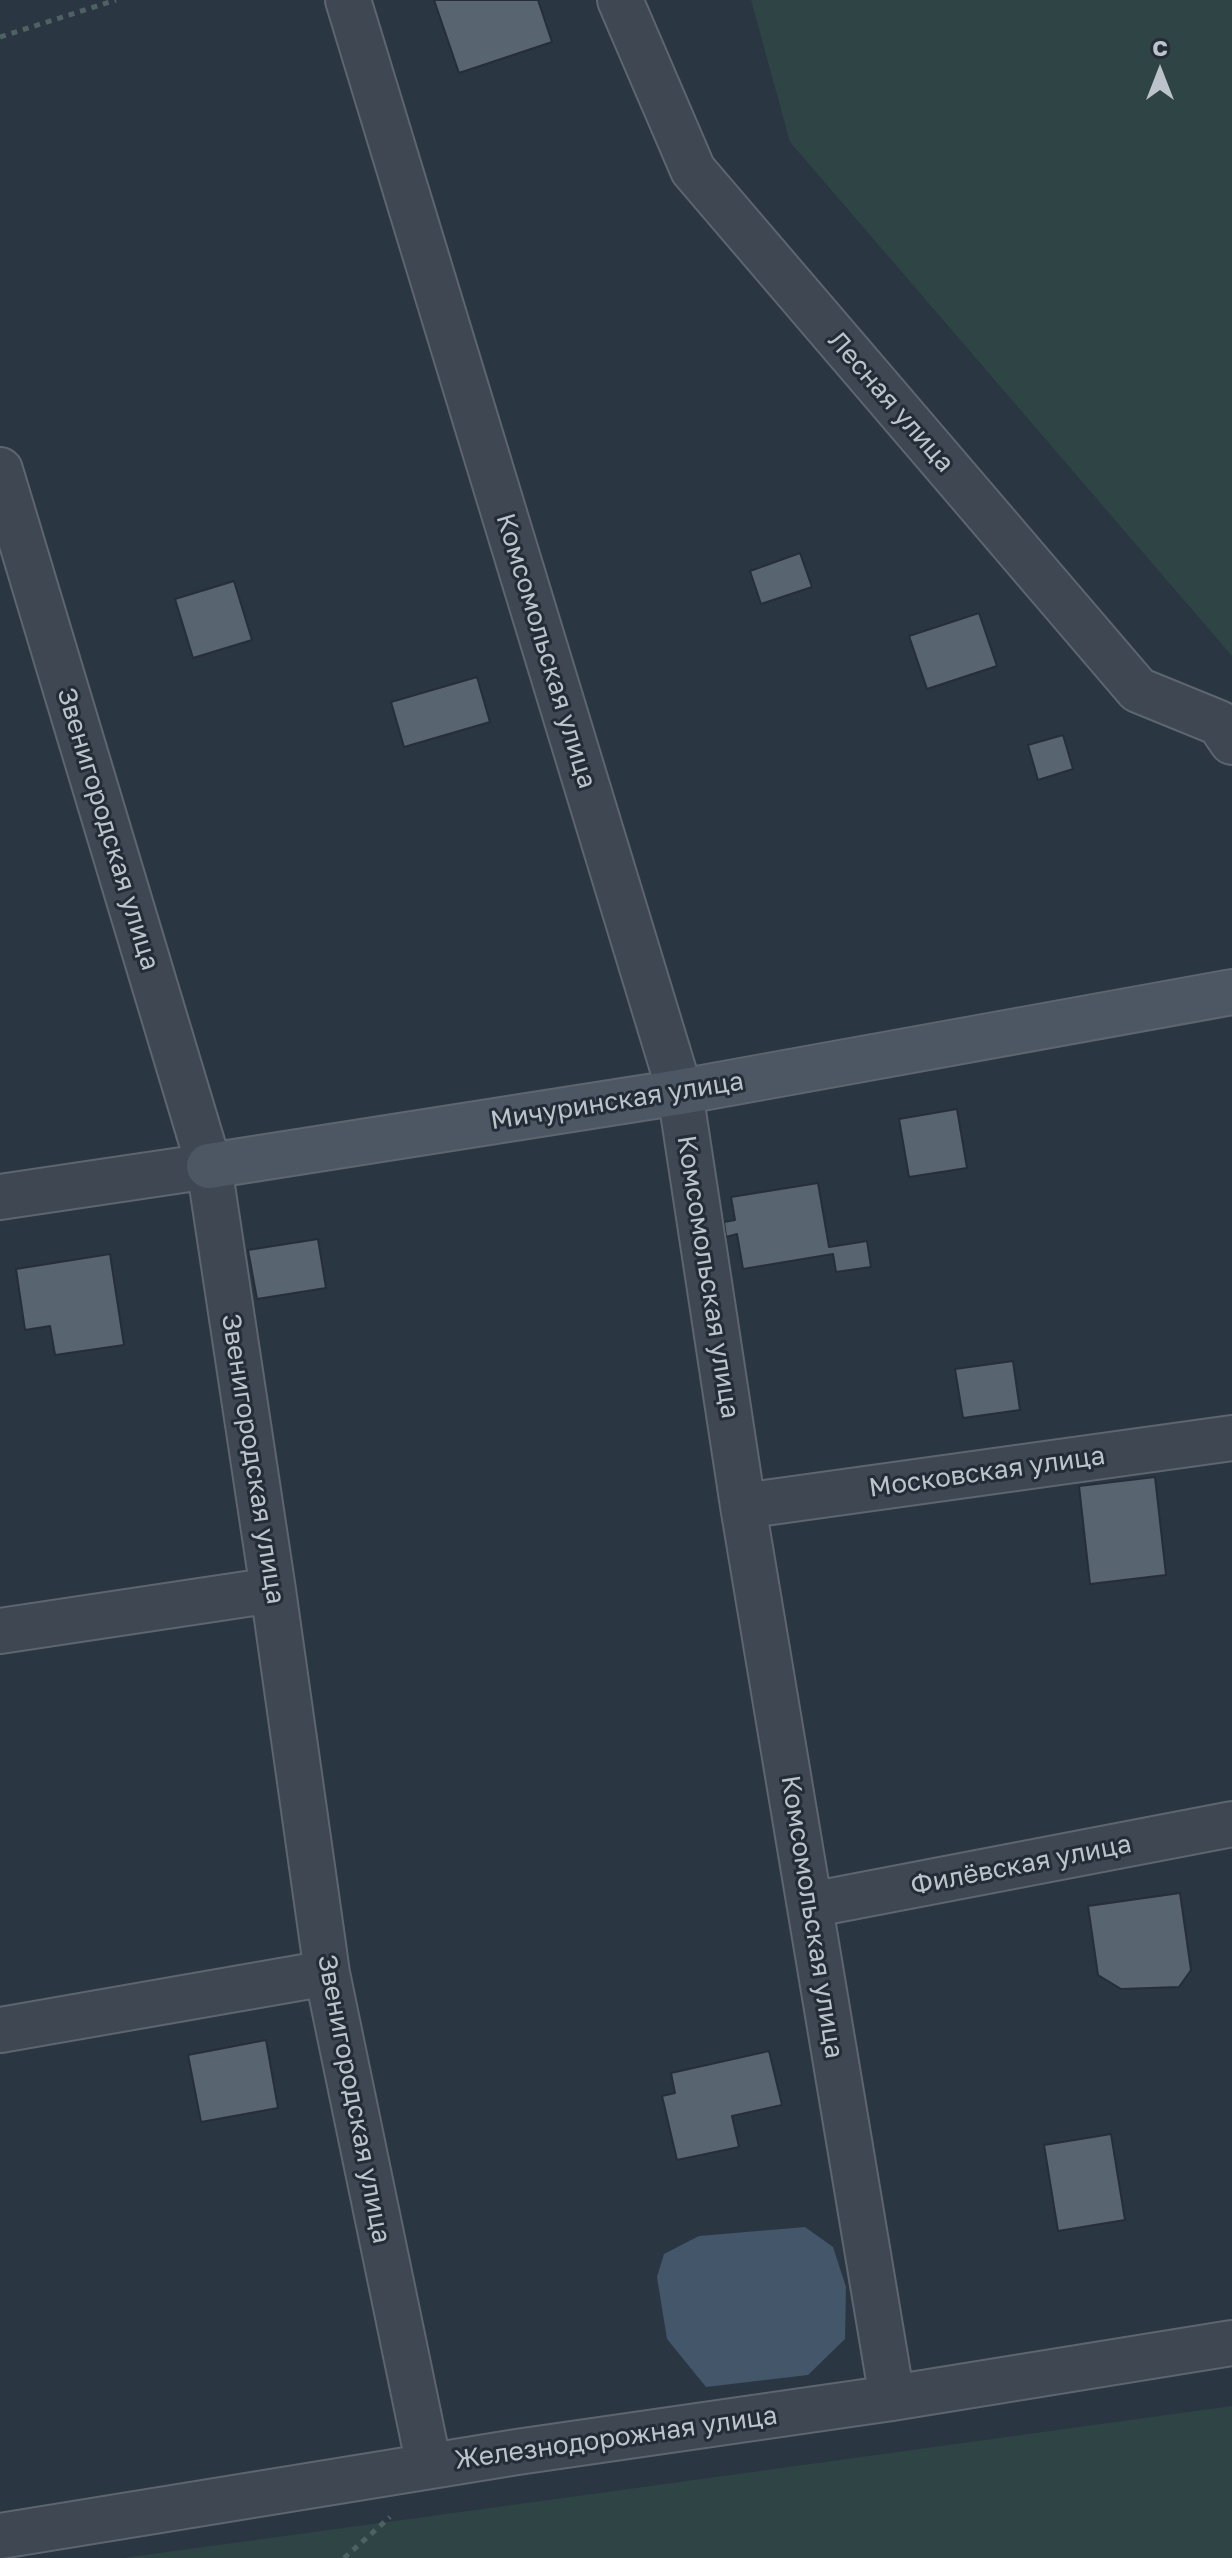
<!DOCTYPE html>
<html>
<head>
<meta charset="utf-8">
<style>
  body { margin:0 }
  #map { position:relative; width:1232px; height:2558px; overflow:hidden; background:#2a3642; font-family:"Golos Text",sans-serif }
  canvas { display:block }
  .north { position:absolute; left:1120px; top:32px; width:80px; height:80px; -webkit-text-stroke:6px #232c37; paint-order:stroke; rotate:0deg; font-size:22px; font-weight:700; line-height:32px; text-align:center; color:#bcc3cb }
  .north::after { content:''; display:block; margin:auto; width:28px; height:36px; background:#bcc3cb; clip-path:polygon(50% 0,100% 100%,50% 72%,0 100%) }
</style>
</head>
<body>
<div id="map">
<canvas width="1232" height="2558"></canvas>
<div class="north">С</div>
</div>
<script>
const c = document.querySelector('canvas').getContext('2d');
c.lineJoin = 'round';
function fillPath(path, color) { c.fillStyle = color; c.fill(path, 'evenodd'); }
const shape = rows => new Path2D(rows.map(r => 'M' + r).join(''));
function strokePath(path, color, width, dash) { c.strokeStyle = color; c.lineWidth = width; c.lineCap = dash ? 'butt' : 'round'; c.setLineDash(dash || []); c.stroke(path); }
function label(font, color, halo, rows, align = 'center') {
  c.font = font + ' "Golos Text",sans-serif'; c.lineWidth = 6; c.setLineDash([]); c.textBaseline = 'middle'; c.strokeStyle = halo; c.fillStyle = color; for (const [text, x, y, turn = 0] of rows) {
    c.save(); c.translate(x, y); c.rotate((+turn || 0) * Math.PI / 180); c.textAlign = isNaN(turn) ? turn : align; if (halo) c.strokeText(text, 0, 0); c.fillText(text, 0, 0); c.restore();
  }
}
const green = shape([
  [751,0,1232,0,1232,656,790,142],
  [1232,2406,1232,2558,123,2558,556,2499]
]);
const water = shape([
  [805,2227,833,2247,846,2287,845,2339,808,2375,706,2387,667,2339,657,2277,664,2254,699,2236]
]);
const building = shape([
  [434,0,538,0,552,42,459,73,434,0],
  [800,553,812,587,761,604,750,571,800,553],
  [234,581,252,640,193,658,175,599,234,581],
  [979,613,997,666,927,689,909,636,979,613],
  [477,677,490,722,404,747,391,702,477,677],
  [1063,735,1073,769,1038,780,1028,745,1063,735],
  [957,1109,967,1168,909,1177,899,1119,957,1109],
  [818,1183,829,1247,867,1241,871,1267,836,1272,833,1254,743,1269,737,1234,726,1237,724,1222,735,1220,731,1197,818,1183],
  [318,1239,326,1288,257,1299,248,1250,318,1239],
  [110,1254,124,1345,55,1355,50,1326,25,1330,16,1269,110,1254],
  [1013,1361,1020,1410,963,1418,955,1369,1013,1361],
  [1155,1477,1166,1575,1090,1584,1079,1486,1155,1477],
  [1180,1893,1191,1970,1179,1987,1121,1989,1098,1975,1088,1906,1180,1893],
  [266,2040,278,2108,201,2122,188,2055,266,2040],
  [769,2051,782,2105,732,2116,739,2147,677,2160,662,2096,675,2093,671,2073,769,2051],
  [1111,2134,1125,2220,1058,2231,1044,2145,1111,2134]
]);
const path = shape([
  [0,37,116,0],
  [344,2558,390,2517]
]);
const street = shape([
  [348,0,680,1092,743,1506,892,2398],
  [620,0,693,170,1138,690,1219,723,1232,742],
  [0,470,209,1166,273,1590,327,1973,429,2466],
  [0,1197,209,1166],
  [743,1506,1232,1438],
  [0,1631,273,1590],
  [810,1905,1232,1824],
  [0,2030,327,1973],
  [0,2536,517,2452,892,2398,1232,2343]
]);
const secondary = shape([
  [209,1166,680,1092,1232,992]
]);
const streetNames = [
  ["Лесная улица",891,402,49],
  ["Комсомольская улица",546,651,73],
  ["Звенигородская улица",108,829,73],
  ["Мичуринская улица",617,1101,-9],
  ["Комсомольская улица",708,1277,81],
  ["Звенигородская улица",253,1459,81],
  ["Московская улица",987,1472,-8],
  ["Филёвская улица",1021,1865,-11],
  ["Комсомольская улица",812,1917,81],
  ["Звенигородская улица",354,2099,79],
  ["Железнодорожная улица",616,2438,-8]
];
fillPath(green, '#2f4545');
fillPath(water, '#44566a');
fillPath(building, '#596471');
strokePath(building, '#252e39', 2);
strokePath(street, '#5d656f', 48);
strokePath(secondary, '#5d656f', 48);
strokePath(path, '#4f6263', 5, [6, 6]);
strokePath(street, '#3e4752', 44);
strokePath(secondary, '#4d5764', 44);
label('26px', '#bcc3cb', '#232c37', streetNames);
</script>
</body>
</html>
